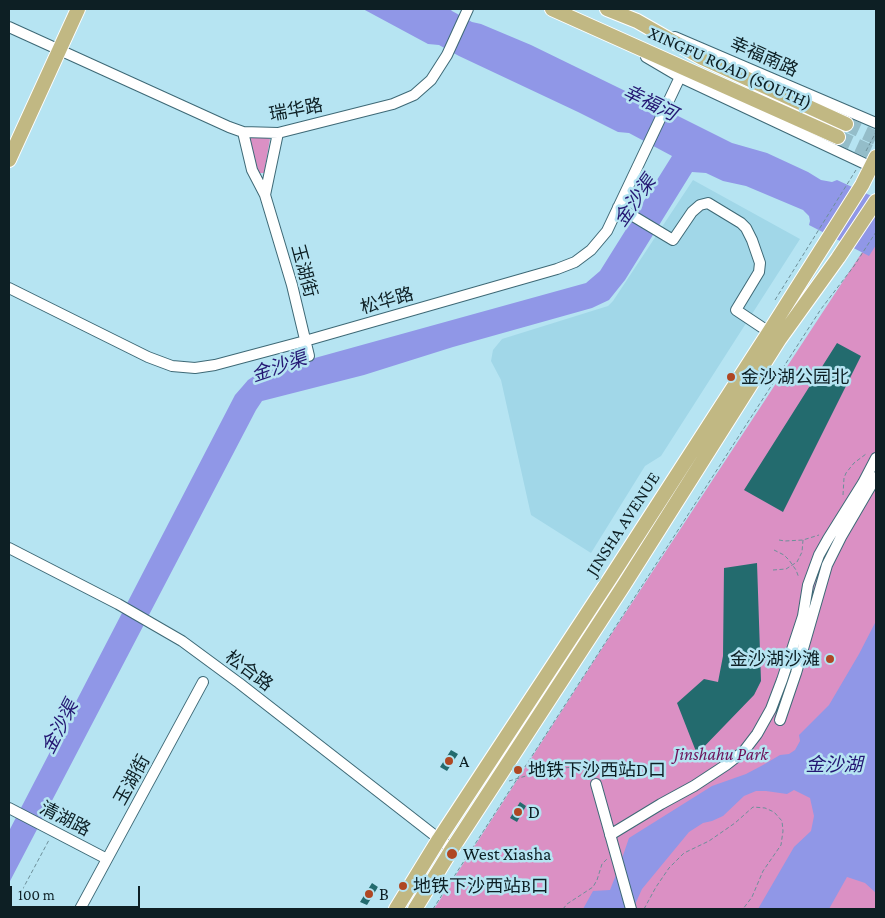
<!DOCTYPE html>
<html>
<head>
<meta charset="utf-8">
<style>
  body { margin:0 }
  #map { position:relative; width:885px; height:918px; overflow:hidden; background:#b6e4f2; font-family:"Crimson Pro",serif }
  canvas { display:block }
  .frame { position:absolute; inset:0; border:10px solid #0d1f24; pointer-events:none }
  .scale { position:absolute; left:10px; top:886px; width:130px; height:22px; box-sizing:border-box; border:2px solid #0d1f24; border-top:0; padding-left:6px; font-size:15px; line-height:18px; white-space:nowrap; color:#0d1f24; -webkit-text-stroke:4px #b6e4f2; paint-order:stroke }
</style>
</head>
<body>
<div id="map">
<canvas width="885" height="918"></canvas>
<div class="frame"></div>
<div class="scale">100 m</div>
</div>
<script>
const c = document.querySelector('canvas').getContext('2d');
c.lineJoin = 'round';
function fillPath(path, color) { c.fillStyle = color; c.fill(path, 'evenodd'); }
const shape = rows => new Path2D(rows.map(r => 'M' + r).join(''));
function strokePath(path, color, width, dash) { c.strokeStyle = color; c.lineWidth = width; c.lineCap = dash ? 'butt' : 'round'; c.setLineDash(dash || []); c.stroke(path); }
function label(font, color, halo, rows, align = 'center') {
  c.font = font + ' "Crimson Pro","Noto Sans SC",serif'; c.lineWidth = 5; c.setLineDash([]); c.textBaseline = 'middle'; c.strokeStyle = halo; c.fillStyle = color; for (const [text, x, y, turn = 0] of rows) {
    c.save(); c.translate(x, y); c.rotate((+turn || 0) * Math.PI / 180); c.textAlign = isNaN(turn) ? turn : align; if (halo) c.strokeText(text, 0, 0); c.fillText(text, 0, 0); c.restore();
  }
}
const built = shape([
  [693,180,800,239,661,456,645,466,591,553,531,515,501,380,491,361,493,350,502,339,608,306,613,301]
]);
const green = shape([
  [263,136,270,139,264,173,258,173,249,141,251,137],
  [876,231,876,909,434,909,601,650]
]);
const water = shape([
  [363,9,450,9,452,11,472,22,481,24,531,45,654,105,674,114,732,143,767,153,808,172,821,180,832,182,837,180,876,198,876,245,869,256,809,225,810,221,809,216,803,210,746,186,723,181,706,173,692,172,625,280,609,300,592,308,453,347,364,375,262,401,256,410,9,883,9,831,235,395,242,387,248,380,257,374,586,283,600,271,672,156,629,133,618,132,578,112,459,56,439,45,428,44],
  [876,621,876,893,865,883,847,877,829,909,758,909,794,847,811,831,814,816,810,798,794,790,787,794,766,791,756,791,744,796,723,816,712,821,703,823,689,832,642,889,633,909,583,909,593,891,610,890,619,867,629,838,712,786,746,774,763,765,780,755,789,754,795,750,800,741,799,735,829,705,859,654]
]);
const building = shape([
  [837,343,861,356,783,512,744,490],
  [757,563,761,681,754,695,697,754,677,703,704,679,718,682,723,656,724,568],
  [451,750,458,754,447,771,440,767],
  [520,802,526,806,517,822,510,818],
  [372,883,378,887,367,905,360,902]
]);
const majorTunnel = shape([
  [846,124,876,138],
  [838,137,876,154]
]);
const path = shape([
  [866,151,876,132],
  [775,300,856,170],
  [843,495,844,478,846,473,854,463,866,454],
  [779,540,785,541,803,540,819,535],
  [774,550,784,555,789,560,796,570,799,578],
  [773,570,786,569,797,562,802,552,803,540],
  [509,781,546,770,591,765,593,774],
  [19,896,49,840],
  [433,909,821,309,854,266,876,232],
  [563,909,567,904,593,887,597,880,602,864,607,859],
  [644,909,656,887,669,868,684,853,709,841,735,823,753,807,765,808,774,812,782,821,783,831,781,845,763,871,752,897,743,909]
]);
const minor = shape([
  [9,27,229,127,243,132,278,133,393,104,414,95,431,80,447,55,468,9],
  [675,37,876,123],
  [646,57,680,77,876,169],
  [243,132,252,170,265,195,292,285,309,356],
  [265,195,278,133],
  [618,207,673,240,692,212,700,205,708,203,741,223,746,228,752,240,760,263,759,272,736,310,769,332],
  [9,288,148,357,172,366,195,368,215,365,305,341,557,269,575,262,591,250,607,231,680,77],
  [9,548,118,604,182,641,239,683,452,849],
  [780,720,796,673,827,565,841,537,876,477],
  [596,784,631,909],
  [9,808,107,859],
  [610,835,661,804,694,786,726,765,744,751,757,734,771,709,782,680,803,616,808,585,819,555,828,539,863,483,876,458],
  [80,909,203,682]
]);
const major = shape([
  [552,9,838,137],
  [607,9,637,21,702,58,846,124],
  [9,160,78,9],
  [396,909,439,839,611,577,769,332,862,185,876,157],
  [415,909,452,849,624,585,779,340,838,258,876,201]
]);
const markers = [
  [731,377,5,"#af4723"],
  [830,659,5,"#af4723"],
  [449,761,5,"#af4723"],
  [518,770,5,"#af4723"],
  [518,812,5,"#af4723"],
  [452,854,6,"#af4723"],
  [403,886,5,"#af4723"],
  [369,894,5,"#af4723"]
];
const streetNames = [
  ["幸福南路",764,57,24],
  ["XINGFU ROAD (SOUTH)",730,68,24],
  ["瑞华路",296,110,-11],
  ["玉湖街",304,271,75],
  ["松华路",387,301,-16],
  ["JINSHA AVENUE",623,524,-57],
  ["松合路",249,671,37],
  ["玉湖街",132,780,-61],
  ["清湖路",65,819,27]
];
const poiNames = [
  ["金沙湖公园北",741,377],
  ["金沙湖沙滩",820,659,"right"],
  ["A",459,761],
  ["地铁下沙西站D口",528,770],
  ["D",528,812],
  ["West Xiasha",463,854],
  ["地铁下沙西站B口",413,886],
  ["B",379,894]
];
const parkNames = [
  ["Jinshahu Park",721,754]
];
const waterNames = [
  ["幸福河",650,103,26],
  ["金沙渠",635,201,-55],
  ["金沙渠",279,367,-19],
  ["金沙渠",60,727,-63],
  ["金沙湖",834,765]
];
fillPath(built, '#a1d7e8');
fillPath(green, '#db90c4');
fillPath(water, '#9097e7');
fillPath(building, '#236b6e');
strokePath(majorTunnel, '#94bdc9', 14, [14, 7]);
strokePath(minor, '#3e6976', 12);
strokePath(major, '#fff', 16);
strokePath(path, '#6d8f99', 1, [4, 2.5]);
strokePath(minor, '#fff', 10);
strokePath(major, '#c1b883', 14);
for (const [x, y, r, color] of markers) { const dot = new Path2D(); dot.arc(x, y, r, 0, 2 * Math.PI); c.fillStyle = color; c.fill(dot); strokePath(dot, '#b6e4f2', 2); }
label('18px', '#0d1f24', '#b6e4f2', streetNames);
label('18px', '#0d1f24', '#b6e4f2', poiNames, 'left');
label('italic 18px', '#6d1159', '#b6e4f2', parkNames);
label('italic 19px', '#241773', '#b6e4f2', waterNames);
</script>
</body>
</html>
